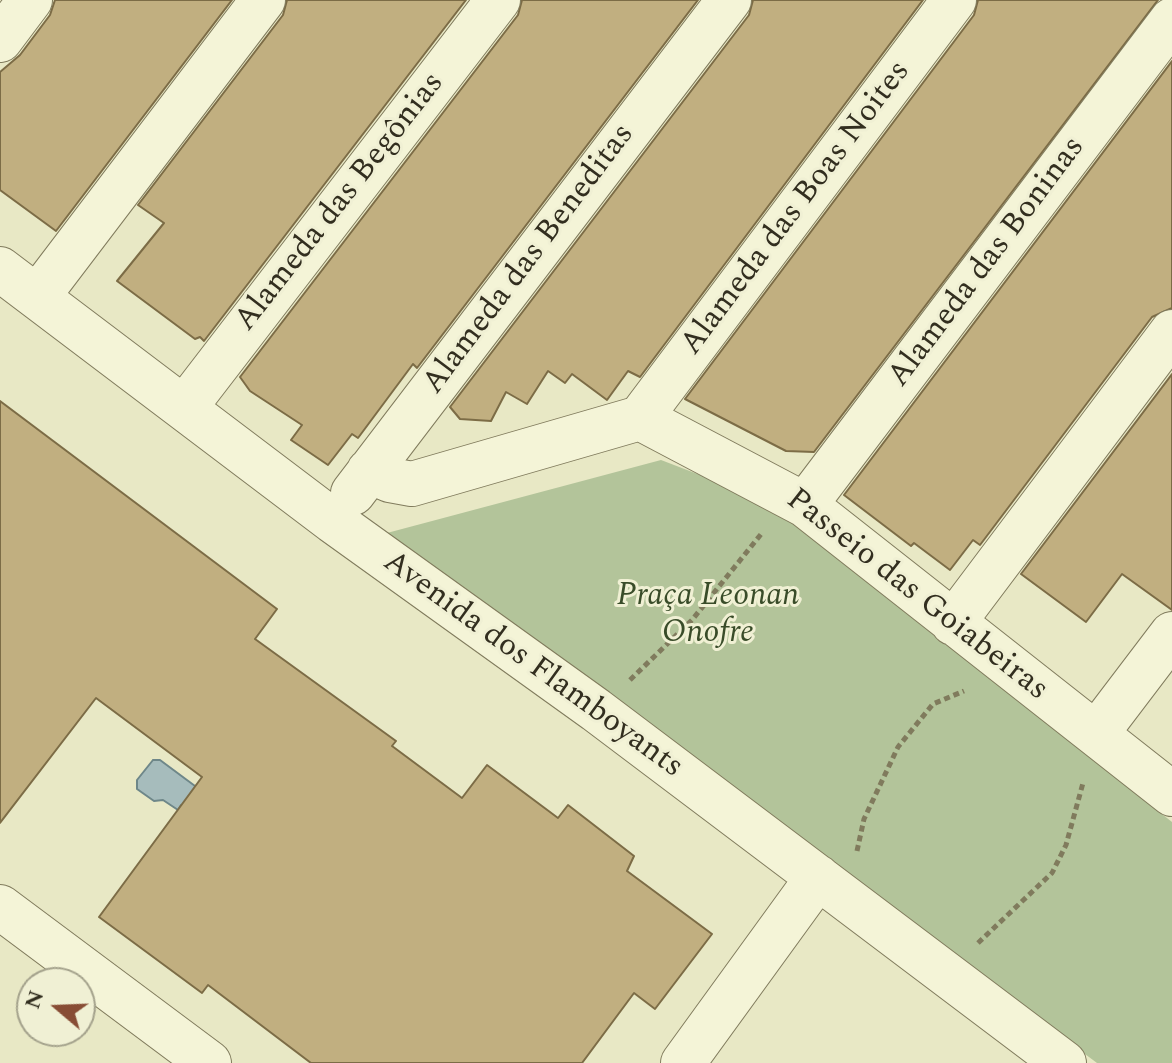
<!DOCTYPE html>
<html>
<head>
<meta charset="utf-8">
<style>
  body { margin:0 }
  #map { position:relative; width:1172px; height:1063px; overflow:hidden; background:#e8e8c5; font-family:Spectral,serif }
  canvas { display:block }
  .north { position:absolute; left:16px; top:967px; width:80px; height:80px; box-sizing:border-box; background:#f0f0d4; border:2px solid #a4a28c; border-radius:50%; rotate:289deg; font-size:22px; font-weight:700; line-height:32px; text-align:center; color:#322e1f }
  .north::after { content:''; display:block; margin:auto; width:28px; height:36px; background:#884d35; clip-path:polygon(50% 0,100% 100%,50% 72%,0 100%) }
</style>
</head>
<body>
<div id="map">
<canvas width="1172" height="1063"></canvas>
<div class="north">N</div>
</div>
<script>
const c = document.querySelector('canvas').getContext('2d');
c.lineJoin = 'round';
function fillPath(path, color) { c.fillStyle = color; c.fill(path, 'evenodd'); }
const shape = rows => new Path2D(rows.map(r => 'M' + r).join(''));
function strokePath(path, color, width, dash) { c.strokeStyle = color; c.lineWidth = width; c.lineCap = dash ? 'butt' : 'round'; c.setLineDash(dash || []); c.stroke(path); }
function label(font, color, halo, rows, align = 'center') {
  c.font = font + ' Spectral,serif'; c.lineWidth = 6; c.setLineDash([]); c.textBaseline = 'middle'; c.strokeStyle = halo; c.fillStyle = color; for (const [text, x, y, turn = 0] of rows) {
    c.save(); c.translate(x, y); c.rotate((+turn || 0) * Math.PI / 180); c.textAlign = isNaN(turn) ? turn : align; if (halo) c.strokeText(text, 0, 0); c.fillText(text, 0, 0); c.restore();
  }
}
const green = shape([
  [661,460,760,498,1172,822,1172,1063,1097,1063,387,533]
]);
const water = shape([
  [153,760,160,760,195,786,198,794,187,809,181,805,178,810,163,800,154,801,137,789,137,780,153,760]
]);
const building = shape([
  [55,0,232,0,56,231,0,190,0,72,20,55,50,15,55,0],
  [287,0,466,0,204,341,200,337,195,339,117,281,164,223,138,205,283,15,287,0],
  [522,0,698,0,417,368,413,364,358,438,352,434,328,465,291,440,302,425,250,391,240,377,518,15,522,0],
  [753,0,923,0,640,377,628,371,607,400,572,374,565,383,548,371,527,404,506,392,491,421,460,419,450,407,749,15,753,0],
  [978,0,1158,0,814,452,786,451,685,399,974,15,978,0],
  [1172,61,1172,308,1152,317,980,545,973,540,950,570,914,543,911,546,844,495,1172,61],
  [1172,374,1172,610,1122,574,1086,622,1021,574,1172,374],
  [0,401,277,609,255,639,396,741,392,746,462,798,487,765,558,818,568,805,634,856,627,871,712,934,655,1009,634,993,582,1063,311,1063,208,985,202,993,99,917,202,777,96,698,0,823,0,401]
]);
const path = shape([
  [630,680,692,620,762,533],
  [857,851,864,819,898,747,933,704,964,691],
  [978,943,1052,873,1066,845,1083,783]
]);
const minor = shape([
  [0,40,30,0],
  [0,269,333,521,596,710,1064,1063],
  [38,296,263,0],
  [185,407,498,0],
  [640,418,954,0],
  [369,471,390,480,412,484,640,418,805,505,1172,794],
  [353,493,729,0],
  [805,505,1172,20],
  [953,623,1172,332],
  [1096,734,1172,634],
  [0,907,209,1063],
  [683,1063,818,877]
]);
const streetNames = [
  ["Alameda das Begônias",341,203,-52],
  ["Alameda das Boas Noites",797,209,-53],
  ["Alameda das Beneditas",530,260,-53],
  ["Alameda das Boninas",988,263,-53],
  ["Passeio das Goiabeiras",916,596,38],
  ["Avenida dos Flamboyants",532,666,36]
];
const parkNames = [
  ["Praça Leonan",708,598],
  ["Onofre",708,635]
];
fillPath(green, '#b3c49a');
fillPath(water, '#a6bcbc');
strokePath(water, '#6e8789', 2);
fillPath(building, '#c1af80');
strokePath(building, '#7c6c46', 2);
strokePath(minor, '#807b5d', 46);
strokePath(path, '#807b5d', 5, [6, 4]);
strokePath(minor, '#f4f4d7', 44);
label('32px', '#322e1f', '#f0f0d4', streetNames);
label('italic 32px', '#394c29', '#f0f0d4', parkNames);
</script>
</body>
</html>
